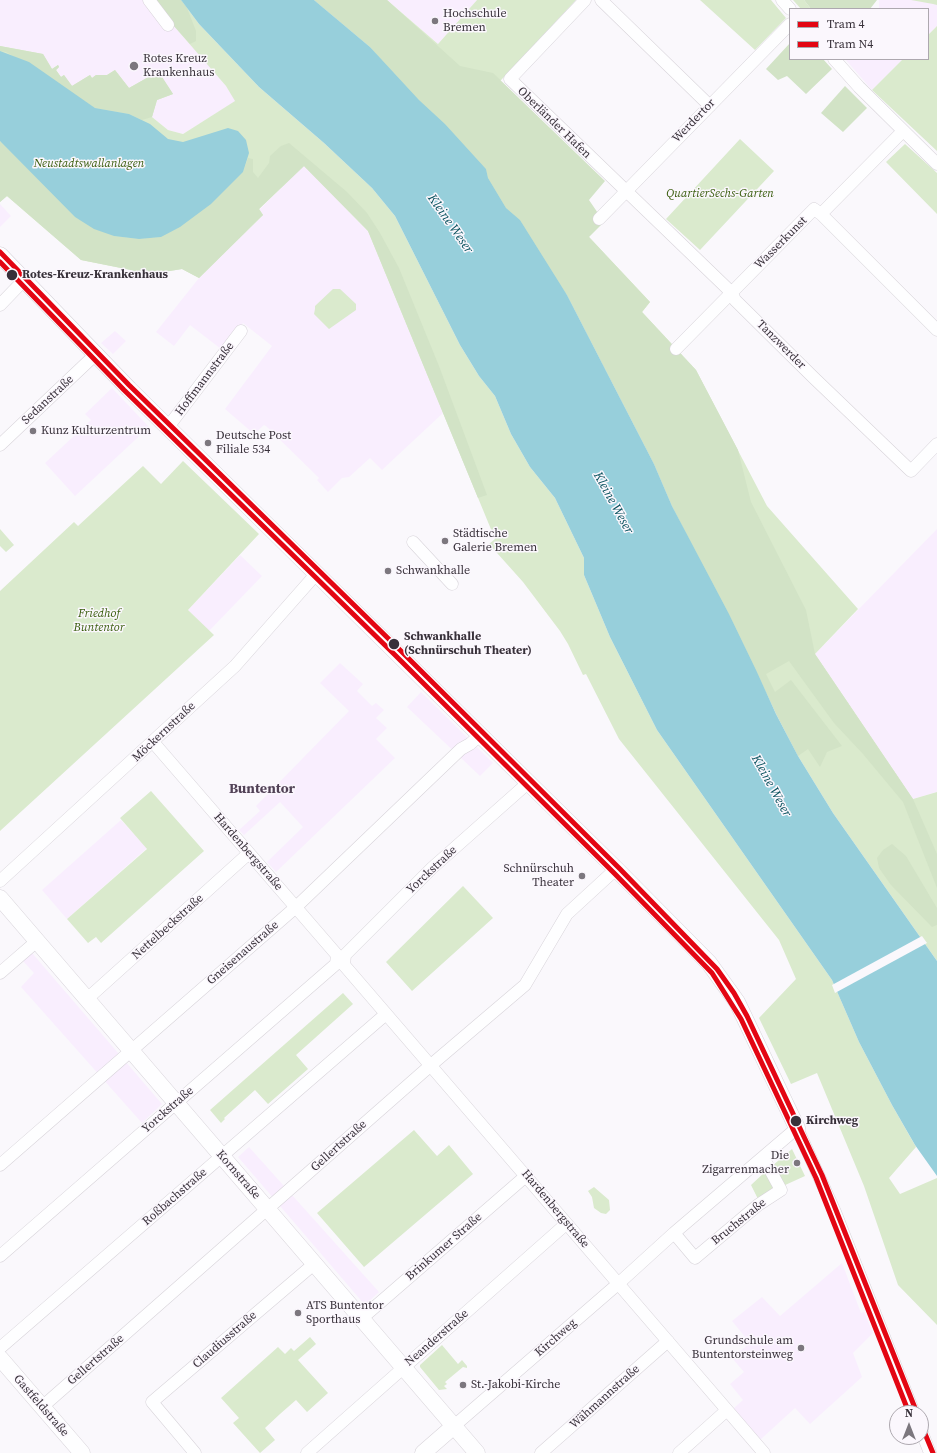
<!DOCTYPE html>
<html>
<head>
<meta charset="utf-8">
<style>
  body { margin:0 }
  #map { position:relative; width:937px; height:1453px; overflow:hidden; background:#faf8fc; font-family:"Source Serif 4",serif }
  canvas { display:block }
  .legend { position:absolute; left:789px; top:8px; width:140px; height:52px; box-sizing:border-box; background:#fbf7fd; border:1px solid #ada8af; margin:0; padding:5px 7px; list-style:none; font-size:12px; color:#38313a }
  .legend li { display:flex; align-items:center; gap:8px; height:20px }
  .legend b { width:20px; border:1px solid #ada8af }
  .north { position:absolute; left:889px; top:1405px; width:40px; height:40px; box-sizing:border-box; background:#fbf7fd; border:1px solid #ada8af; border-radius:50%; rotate:0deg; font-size:11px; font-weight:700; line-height:16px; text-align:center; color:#38313a }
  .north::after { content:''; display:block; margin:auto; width:14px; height:18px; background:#7c777e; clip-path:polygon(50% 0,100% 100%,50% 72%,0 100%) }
</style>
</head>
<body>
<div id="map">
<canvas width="937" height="1453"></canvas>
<ul class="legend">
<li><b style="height:5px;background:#e30613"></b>Tram 4</li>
<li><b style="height:5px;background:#e30613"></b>Tram N4</li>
</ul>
<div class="north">N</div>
</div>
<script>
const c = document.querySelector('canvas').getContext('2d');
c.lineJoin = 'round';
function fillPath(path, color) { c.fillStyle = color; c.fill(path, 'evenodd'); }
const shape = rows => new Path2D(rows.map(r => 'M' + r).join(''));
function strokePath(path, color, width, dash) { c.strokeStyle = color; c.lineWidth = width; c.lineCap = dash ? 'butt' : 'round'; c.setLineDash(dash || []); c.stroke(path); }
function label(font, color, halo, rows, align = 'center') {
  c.font = font + ' "Source Serif 4",serif'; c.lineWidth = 3; c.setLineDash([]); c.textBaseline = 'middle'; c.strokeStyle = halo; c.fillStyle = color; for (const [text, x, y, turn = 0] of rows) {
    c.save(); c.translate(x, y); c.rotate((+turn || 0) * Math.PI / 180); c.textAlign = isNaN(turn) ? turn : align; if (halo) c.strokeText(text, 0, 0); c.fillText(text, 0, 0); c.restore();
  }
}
const built = shape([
  [0,0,155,0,168,18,226,86,236,101,183,134,168,130,152,117,157,100,152,75,129,88,115,70,107,75,96,75,92,78,90,75,72,87,64,75,61,77,56,69,57,65,52,69,42,54,0,46],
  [387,0,477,0,438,44],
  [879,0,937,0,937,26,928,35,928,9,879,9],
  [845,59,903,59,872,90],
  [304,165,368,231,443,413,382,470,370,458,349,477,342,478,328,492,317,480,319,478,266,426,264,425,254,434,225,409,272,346,243,323,221,349,190,325,174,346,156,332,199,278,263,215,259,210],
  [0,204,11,216,0,227],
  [115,331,126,341,113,354,101,343],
  [112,388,149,427,75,496,45,463,91,420,85,414],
  [937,529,937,792,913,799,815,654],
  [240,555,262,576,209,631,188,610],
  [340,663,363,684,357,691,372,706,376,703,384,710,376,718,387,728,376,739,395,758,276,872,267,862,303,827,280,802,244,835,239,830,260,811,256,806,349,711,320,683],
  [421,692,493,763,480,776,407,707],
  [121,820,147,848,67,919,42,890],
  [32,953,162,1104,142,1123,21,987,34,973,23,961],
  [249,1147,379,1292,365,1305,238,1157],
  [842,1263,861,1313,864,1312,873,1333,853,1353,862,1377,810,1424,795,1408,760,1440,733,1409,743,1400,730,1384,744,1372,732,1358,750,1343,732,1321,762,1297,780,1316]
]);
const green = shape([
  [181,0,199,24,259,87,324,143,372,188,395,216,460,345,479,376,495,396,511,434,530,467,555,498,584,558,584,575,610,637,657,730,832,980,859,1042,892,1105,916,1147,889,1178,900,1194,937,1178,937,1325,898,1285,864,1186,817,1073,791,1084,759,1018,796,979,779,940,619,739,586,674,583,675,568,644,560,631,523,582,489,544,495,539,368,231,304,166,259,209,263,215,199,278,182,269,151,274,81,260,7,196,0,202,0,46,43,54,52,69,58,65,59,67,56,70,61,77,64,75,72,86,90,75,92,78,96,75,107,75,115,70,129,88,152,75,162,77,173,94,157,100,152,117,168,130,183,134,235,101,226,86,167,18],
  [314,0,387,0,438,44,477,0,576,0,488,94,589,237,650,302,642,312,696,370,767,506,858,609,815,654,913,799,937,792,937,961,833,813,798,756,672,506,654,464,567,295,370,47],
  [700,0,771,0,786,18,755,50],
  [793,0,804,0,811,9,801,9],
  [911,0,937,0,937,5,933,4],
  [937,26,937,151,872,90,903,59,928,59,928,35],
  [740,139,774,171,700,250,666,219],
  [905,144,937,173,937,214,886,162],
  [333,289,340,289,356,304,356,310,329,329,314,314,315,309,315,306],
  [183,461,259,534,188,610,214,635,0,831,0,591,74,522,78,526,143,466,161,484],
  [0,529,14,545,6,552,0,546],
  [151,791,204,851,101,943,96,937,88,943,67,919,147,849,120,818],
  [463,886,493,918,412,991,386,962],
  [343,993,353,1004,296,1055,308,1069,268,1104,255,1090,224,1118,225,1119,221,1123,210,1110],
  [414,1130,437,1156,449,1145,473,1174,364,1267,317,1213],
  [792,1149,805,1176,783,1186,772,1166],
  [766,1171,776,1188,758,1199,751,1185],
  [594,1187,609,1200,610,1210,606,1214,601,1213,594,1208,592,1197,588,1191],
  [310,1337,316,1344,298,1360,328,1393,307,1412,296,1400,280,1414,265,1428,275,1440,260,1453,233,1423,239,1418,221,1398,278,1347,285,1354,291,1348,294,1351],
  [442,1345,458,1364,462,1360,467,1366,467,1368,463,1367,445,1382,447,1384,444,1386,447,1389,439,1390,420,1367,420,1365]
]);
const forest = shape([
  [155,0,181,0,187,8,196,31,196,41,190,44,167,18],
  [314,0,387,0,460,66,493,73,605,181,589,200,604,222,589,237,650,302,642,312,696,370,738,450,751,502,806,610,815,654,913,799,937,854,937,888,903,802,863,754,834,723,789,661,766,674,775,692,791,680,842,746,827,752,820,767,808,749,798,756,776,714,757,672,729,614,672,506,654,464,567,295,520,220,506,208,488,178,486,169,445,124,419,100,370,47],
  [804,0,877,0,870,9,811,9],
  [790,43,790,59,823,59,832,69,806,94,787,76,778,80,766,69],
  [0,46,43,54,52,69,58,65,59,67,56,70,61,77,64,75,72,86,90,75,92,78,96,75,107,75,115,70,129,88,152,75,162,77,173,94,157,100,152,117,142,120,129,114,95,108,44,74,6,52,0,51],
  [845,86,867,108,843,132,821,113],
  [0,141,75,217,114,236,139,239,161,237,243,172,248,158,253,159,253,172,258,178,269,163,270,156,281,146,289,143,347,192,367,213,380,233,399,268,439,366,487,495,478,498,368,231,304,166,259,209,263,215,199,278,182,269,151,274,81,260,7,196,0,202],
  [892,844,906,856,931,898,937,908,937,925,932,927,891,885,879,868,877,858,883,850]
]);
const water = shape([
  [181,0,314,0,370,47,419,100,445,124,486,169,488,178,506,208,520,220,567,295,620,398,654,464,672,506,729,614,757,672,776,714,798,756,833,813,937,961,937,1176,915,1145,892,1105,859,1042,832,980,657,730,610,637,584,575,584,558,555,498,530,467,511,434,495,396,479,376,460,345,395,216,372,188,324,143,259,87,199,24],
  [0,51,29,62,95,108,129,114,150,124,168,139,183,142,228,128,238,131,246,140,249,153,243,172,211,204,180,227,161,237,139,239,114,236,94,229,75,217,0,141]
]);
const pier = shape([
  [922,936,927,943,835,993,832,985]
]);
const street = shape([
  [149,0,168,25],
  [585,0,510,79,732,293,735,300,814,378,911,471,937,444],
  [601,0,710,106],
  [782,0,790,9],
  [834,59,859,87,937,164],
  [821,214,937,330],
  [599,219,790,24],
  [0,305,24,280],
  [676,349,814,209,821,214,903,131],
  [168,427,241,331],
  [0,445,96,354],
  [413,542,452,584],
  [529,782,432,868,345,955,344,965,764,1453],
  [0,881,235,666,317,573],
  [0,973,37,941],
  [87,999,248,854],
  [0,1165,296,907,461,749,470,744,480,735],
  [674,1233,695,1258,758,1205,781,1190,763,1157],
  [0,1256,336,964,337,955,153,742],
  [361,1319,527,1175],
  [0,1348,386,1014],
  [42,1407,431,1065,525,985,567,914,616,869],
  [454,1426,619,1283,674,1233,797,1128,835,1212,914,1413],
  [921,1430,930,1453],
  [195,1453,152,1402,314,1264],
  [307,1453,566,1224],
  [541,1453,668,1341],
  [679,1453,727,1410]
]);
const secondary = shape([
  [0,255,129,389,616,869,709,963,737,1002,797,1128],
  [0,898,477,1453],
  [0,1358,82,1453],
  [423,1453,454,1426]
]);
const tram1 = shape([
  [0,252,129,385,399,649,620,869,717,969,734,993,747,1016,822,1175,917,1413],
  [921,1424,933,1453]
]);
const tram2 = shape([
  [0,262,124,390,394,654,615,874,712,973,741,1019,816,1178,909,1413]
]);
const markers = [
  [435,21,4,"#7c777e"],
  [134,66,5,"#7c777e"],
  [12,275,6,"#38313a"],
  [33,431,4,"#7c777e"],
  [208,443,4,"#7c777e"],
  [445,541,4,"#7c777e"],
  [388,571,4,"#7c777e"],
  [394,644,6,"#38313a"],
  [582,876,4,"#7c777e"],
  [796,1121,6,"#38313a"],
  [797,1163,4,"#7c777e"],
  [298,1313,4,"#7c777e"],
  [801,1348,4,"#7c777e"],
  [463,1385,4,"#7c777e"]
];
const poiNames = [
  ["Hochschule",443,14],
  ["Bremen",443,28],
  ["Rotes Kreuz",143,59],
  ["Krankenhaus",143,73],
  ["Kunz Kulturzentrum",41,431],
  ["Deutsche Post",216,436],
  ["Filiale 534",216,450],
  ["Städtische",453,534],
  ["Galerie Bremen",453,548],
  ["Schwankhalle",396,571],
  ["Schnürschuh",574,869,"right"],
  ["Theater",574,883,"right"],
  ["Die",789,1156,"right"],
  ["Zigarrenmacher",789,1170,"right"],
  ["ATS Buntentor",306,1306],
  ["Sporthaus",306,1320],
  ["Grundschule am",793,1341,"right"],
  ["Buntentorsteinweg",793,1355,"right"],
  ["St.-Jakobi-Kirche",471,1385]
];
const streetNames = [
  ["Werdertor",694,121,-46],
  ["Oberländer Hafen",554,123,44],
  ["Wasserkunst",781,243,-45],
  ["Tanzwerder",781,345,45],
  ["Hoffmannstraße",205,379,-53],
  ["Sedanstraße",48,400,-43],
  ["Möckernstraße",164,732,-43],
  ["Hardenbergstraße",248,852,49],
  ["Yorckstraße",432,870,-43],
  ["Nettelbeckstraße",168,927,-42],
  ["Gneisenaustraße",243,953,-41],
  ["Yorckstraße",168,1110,-41],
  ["Gellertstraße",339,1146,-42],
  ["Kornstraße",238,1175,49],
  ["Roßbachstraße",175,1197,-41],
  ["Hardenbergstraße",555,1209,50],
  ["Bruchstraße",739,1222,-39],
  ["Brinkumer Straße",444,1247,-41],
  ["Neanderstraße",437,1338,-41],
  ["Kirchweg",556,1338,-41],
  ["Claudiusstraße",225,1340,-41],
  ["Gellertstraße",96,1360,-41],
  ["Wähmannstraße",605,1397,-42],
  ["Gastfeldstraße",41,1406,49]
];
const parkNames = [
  ["Neustadtswallanlagen",89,164],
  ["QuartierSechs-Garten",720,194],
  ["Friedhof",99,614],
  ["Buntentor",99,628]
];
const stopNames = [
  ["Rotes-Kreuz-Krankenhaus",22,275],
  ["Schwankhalle",404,637],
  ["(Schnürschuh Theater)",404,651],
  ["Kirchweg",806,1121]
];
const waterNames = [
  ["Kleine Weser",450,224,55],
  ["Kleine Weser",613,503,61],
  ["Kleine Weser",771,786,61]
];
const quarterNames = [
  ["Buntentor",262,789]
];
fillPath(built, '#f9eefe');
fillPath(green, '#daeacd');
fillPath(forest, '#d2e3c6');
fillPath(water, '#97cfdb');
fillPath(pier, '#faf8fc');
strokePath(street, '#d7d3d9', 13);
strokePath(secondary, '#d7d3d9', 17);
strokePath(street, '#fefeff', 12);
strokePath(secondary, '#fefeff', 16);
strokePath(tram1, '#e30613', 5);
strokePath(tram2, '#e30613', 5);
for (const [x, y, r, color] of markers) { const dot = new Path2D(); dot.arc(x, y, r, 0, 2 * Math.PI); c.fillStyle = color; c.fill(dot); strokePath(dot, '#fbf7fd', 1.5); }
label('12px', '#38313a', '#fbf7fd', poiNames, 'left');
label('12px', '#38313a', '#fbf7fd', streetNames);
label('italic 12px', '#395d0d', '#fbf7fd', parkNames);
label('bold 12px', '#38313a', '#fbf7fd', stopNames, 'left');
label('italic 13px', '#09525e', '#fbf7fd', waterNames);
label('bold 14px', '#514256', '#fbf7fd', quarterNames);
</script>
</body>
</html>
